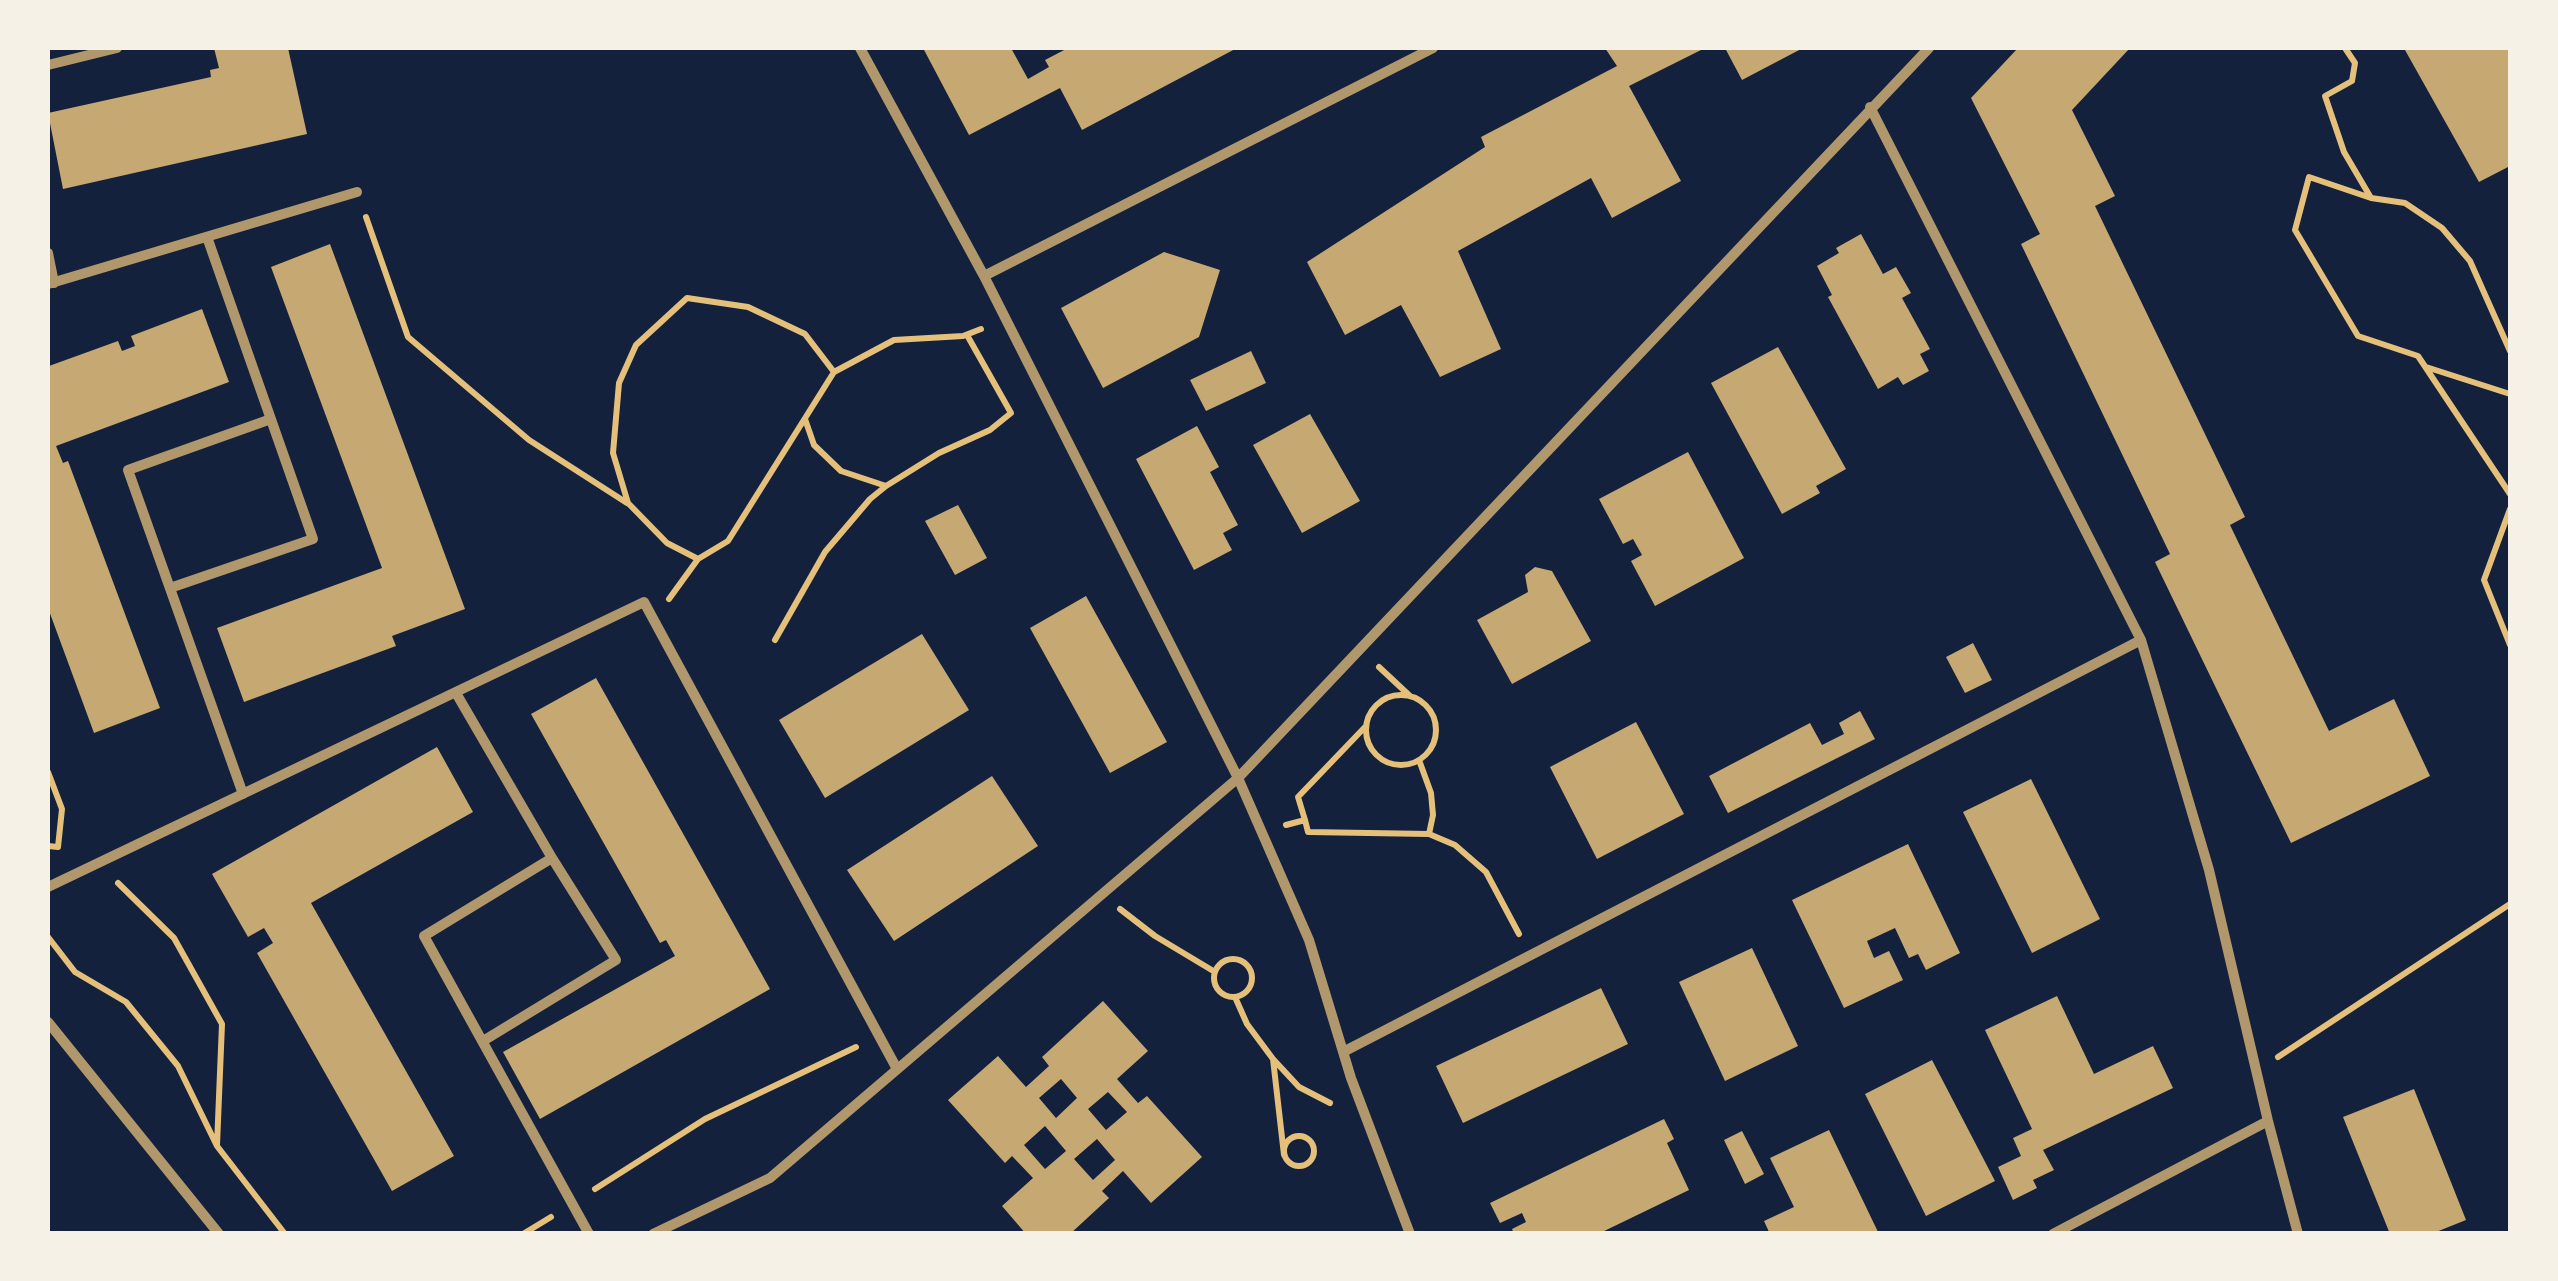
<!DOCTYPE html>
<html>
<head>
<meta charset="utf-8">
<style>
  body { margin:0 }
  #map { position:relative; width:2558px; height:1281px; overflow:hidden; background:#14213d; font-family:"Space Grotesk",sans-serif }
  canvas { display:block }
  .frame { position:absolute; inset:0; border:50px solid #f6f1e7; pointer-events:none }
</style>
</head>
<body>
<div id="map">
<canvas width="2558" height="1281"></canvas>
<div class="frame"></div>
</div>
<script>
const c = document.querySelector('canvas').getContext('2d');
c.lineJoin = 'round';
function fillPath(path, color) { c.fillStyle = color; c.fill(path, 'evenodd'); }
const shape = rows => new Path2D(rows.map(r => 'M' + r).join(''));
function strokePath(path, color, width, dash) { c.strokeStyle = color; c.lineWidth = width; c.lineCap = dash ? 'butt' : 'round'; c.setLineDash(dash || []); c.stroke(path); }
const building = shape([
  [214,48,288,48,307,134,63,189,48,113,211,77,210,70,219,68],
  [923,48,1011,48,1028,79,1049,67,1045,60,1068,48,1237,48,1082,130,1060,88,969,135],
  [1605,48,1705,48,1629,86,1681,181,1612,218,1591,178,1458,251,1501,349,1440,377,1401,305,1345,335,1307,262,1485,147,1481,137,1617,66],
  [1725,48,1803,48,1742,80],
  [2018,48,2130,48,2072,110,2115,196,2095,206,2245,517,2230,525,2329,731,2394,699,2430,776,2291,843,2155,562,2170,554,2021,244,2040,234,1971,98],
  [2409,48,2510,48,2510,166,2479,182,2405,50],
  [1861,234,1883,274,1896,267,1911,293,1902,298,1930,349,1920,354,1929,371,1903,385,1898,377,1878,389,1828,297,1832,295,1817,266,1839,253,1836,248],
  [330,244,465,609,392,636,396,646,244,702,217,628,382,568,271,267],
  [1164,252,1220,270,1199,337,1103,388,1061,308],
  [202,309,229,382,56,446,63,463,68,461,160,708,94,733,48,608,49,366,118,341,122,351,135,346,131,336],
  [1778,347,1846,469,1816,486,1820,493,1782,514,1711,383],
  [1251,351,1266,383,1206,411,1190,380],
  [1310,414,1360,501,1302,533,1253,445],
  [1197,426,1219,467,1210,472,1238,525,1223,533,1232,550,1194,570,1136,459],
  [1688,452,1744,558,1655,606,1631,561,1642,555,1633,539,1623,544,1599,499],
  [958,505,987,558,955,575,925,521],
  [1535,567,1552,571,1591,641,1512,684,1477,620,1528,592,1525,575],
  [1086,596,1167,742,1110,773,1030,628],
  [922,634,969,710,825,798,779,720],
  [1973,643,1992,680,1965,693,1946,657],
  [596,678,770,989,540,1119,503,1052,675,956,666,940,660,943,531,714],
  [1860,711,1875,739,1728,813,1709,776,1810,723,1822,745,1844,734,1839,723],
  [1636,722,1684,814,1597,859,1550,767],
  [437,747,473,812,311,903,454,1156,392,1191,257,953,273,943,264,928,248,937,212,874],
  [992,776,1038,846,894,941,847,870],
  [2031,779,2100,919,2032,953,1963,812],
  [1908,844,1960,953,1926,970,1918,954,1909,958,1895,928,1867,941,1874,958,1889,951,1903,980,1844,1008,1792,900],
  [1752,948,1798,1046,1725,1081,1679,982],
  [1601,988,1628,1044,1463,1123,1436,1066],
  [2057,996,2094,1074,2153,1046,2173,1088,2043,1150,2054,1170,2033,1180,2037,1188,2013,1200,1998,1167,2021,1156,2013,1138,2032,1129,1985,1030],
  [1103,1001,1148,1051,1117,1079,1138,1103,1147,1096,1202,1157,1151,1203,1123,1171,1102,1191,1109,1198,1070,1234,1026,1234,1002,1206,1033,1178,1012,1156,1005,1163,948,1100,998,1056,1026,1087,1049,1066,1042,1057],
  [1061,1079,1077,1098,1056,1118,1039,1098],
  [1108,1092,1127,1112,1106,1130,1088,1109],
  [1045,1126,1066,1151,1045,1169,1024,1145],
  [1097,1139,1115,1160,1093,1180,1074,1159],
  [1932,1060,1995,1181,1926,1216,1865,1094],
  [2414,1089,2466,1220,2431,1234,2390,1234,2343,1117],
  [1664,1119,1674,1139,1667,1143,1689,1190,1598,1234,1514,1234,1512,1229,1526,1222,1522,1213,1500,1223,1490,1203],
  [1829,1130,1879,1234,1770,1234,1764,1221,1794,1207,1770,1158],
  [1742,1131,1764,1174,1745,1184,1724,1140]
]);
const path = shape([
  [2345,48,2355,63,2352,81,2325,96,2344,152,2371,198,2405,203,2442,228,2470,261,2510,351],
  [2371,198,2309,177,2295,230,2358,336,2418,356,2510,494],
  [366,217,408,337,529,440,627,503],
  [2426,367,2510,394],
  [834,372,805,334,748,307,687,298,636,345,619,383,613,453,628,503,667,543,698,559,728,541,834,372,894,340,963,336,981,329],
  [886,486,939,453,990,430,1011,413,967,335],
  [2510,509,2484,580,2510,645],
  [669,599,698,559],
  [775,640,825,552,870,499,886,486,841,471,814,445,805,419],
  [1379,667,1410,696],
  '1366 730a35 35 0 1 1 70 0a35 35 0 1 1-70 0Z',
  [1419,760,1431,793,1433,815,1429,834],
  [48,772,62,809,58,847,48,846],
  [1305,820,1308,832,1429,834,1455,845,1486,872,1519,934],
  [1286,825,1305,820,1298,797,1366,726],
  [118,883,174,938,222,1024,217,1145],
  [1120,909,1155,936,1215,972],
  [48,937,75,972,126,1002,178,1066,217,1146,285,1234],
  '1214 978a19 19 0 1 1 38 0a19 19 0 1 1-38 0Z',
  [1235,997,1247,1024,1273,1059],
  [2278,1057,2510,904],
  '1284 1151a15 15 0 1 1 30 0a15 15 0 1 1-30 0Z',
  [1284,1155,1273,1059,1299,1087,1330,1103],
  [595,1189,705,1119,856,1047],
  [523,1234,551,1217]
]);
const minor = shape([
  [860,48,984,276,1238,778,1309,940,1351,1078,1410,1234],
  [48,65,117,48],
  [1870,107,2141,640,2209,870,2268,1121,2298,1234],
  [48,253,54,283],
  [984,276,1433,48],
  [48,284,357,192],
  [170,588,313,539,207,237],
  [456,693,552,858,424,936,589,1234],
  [243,794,128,470,271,419],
  [48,887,644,602,897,1069],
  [48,1022,219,1234],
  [483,1041,616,960,552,858],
  [1343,1052,2141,640],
  [653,1234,770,1178,1238,778,1929,48],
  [2053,1234,2268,1121]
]);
fillPath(building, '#c6a872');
strokePath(path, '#e5c07b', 6);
strokePath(minor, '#b1986c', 10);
</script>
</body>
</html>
